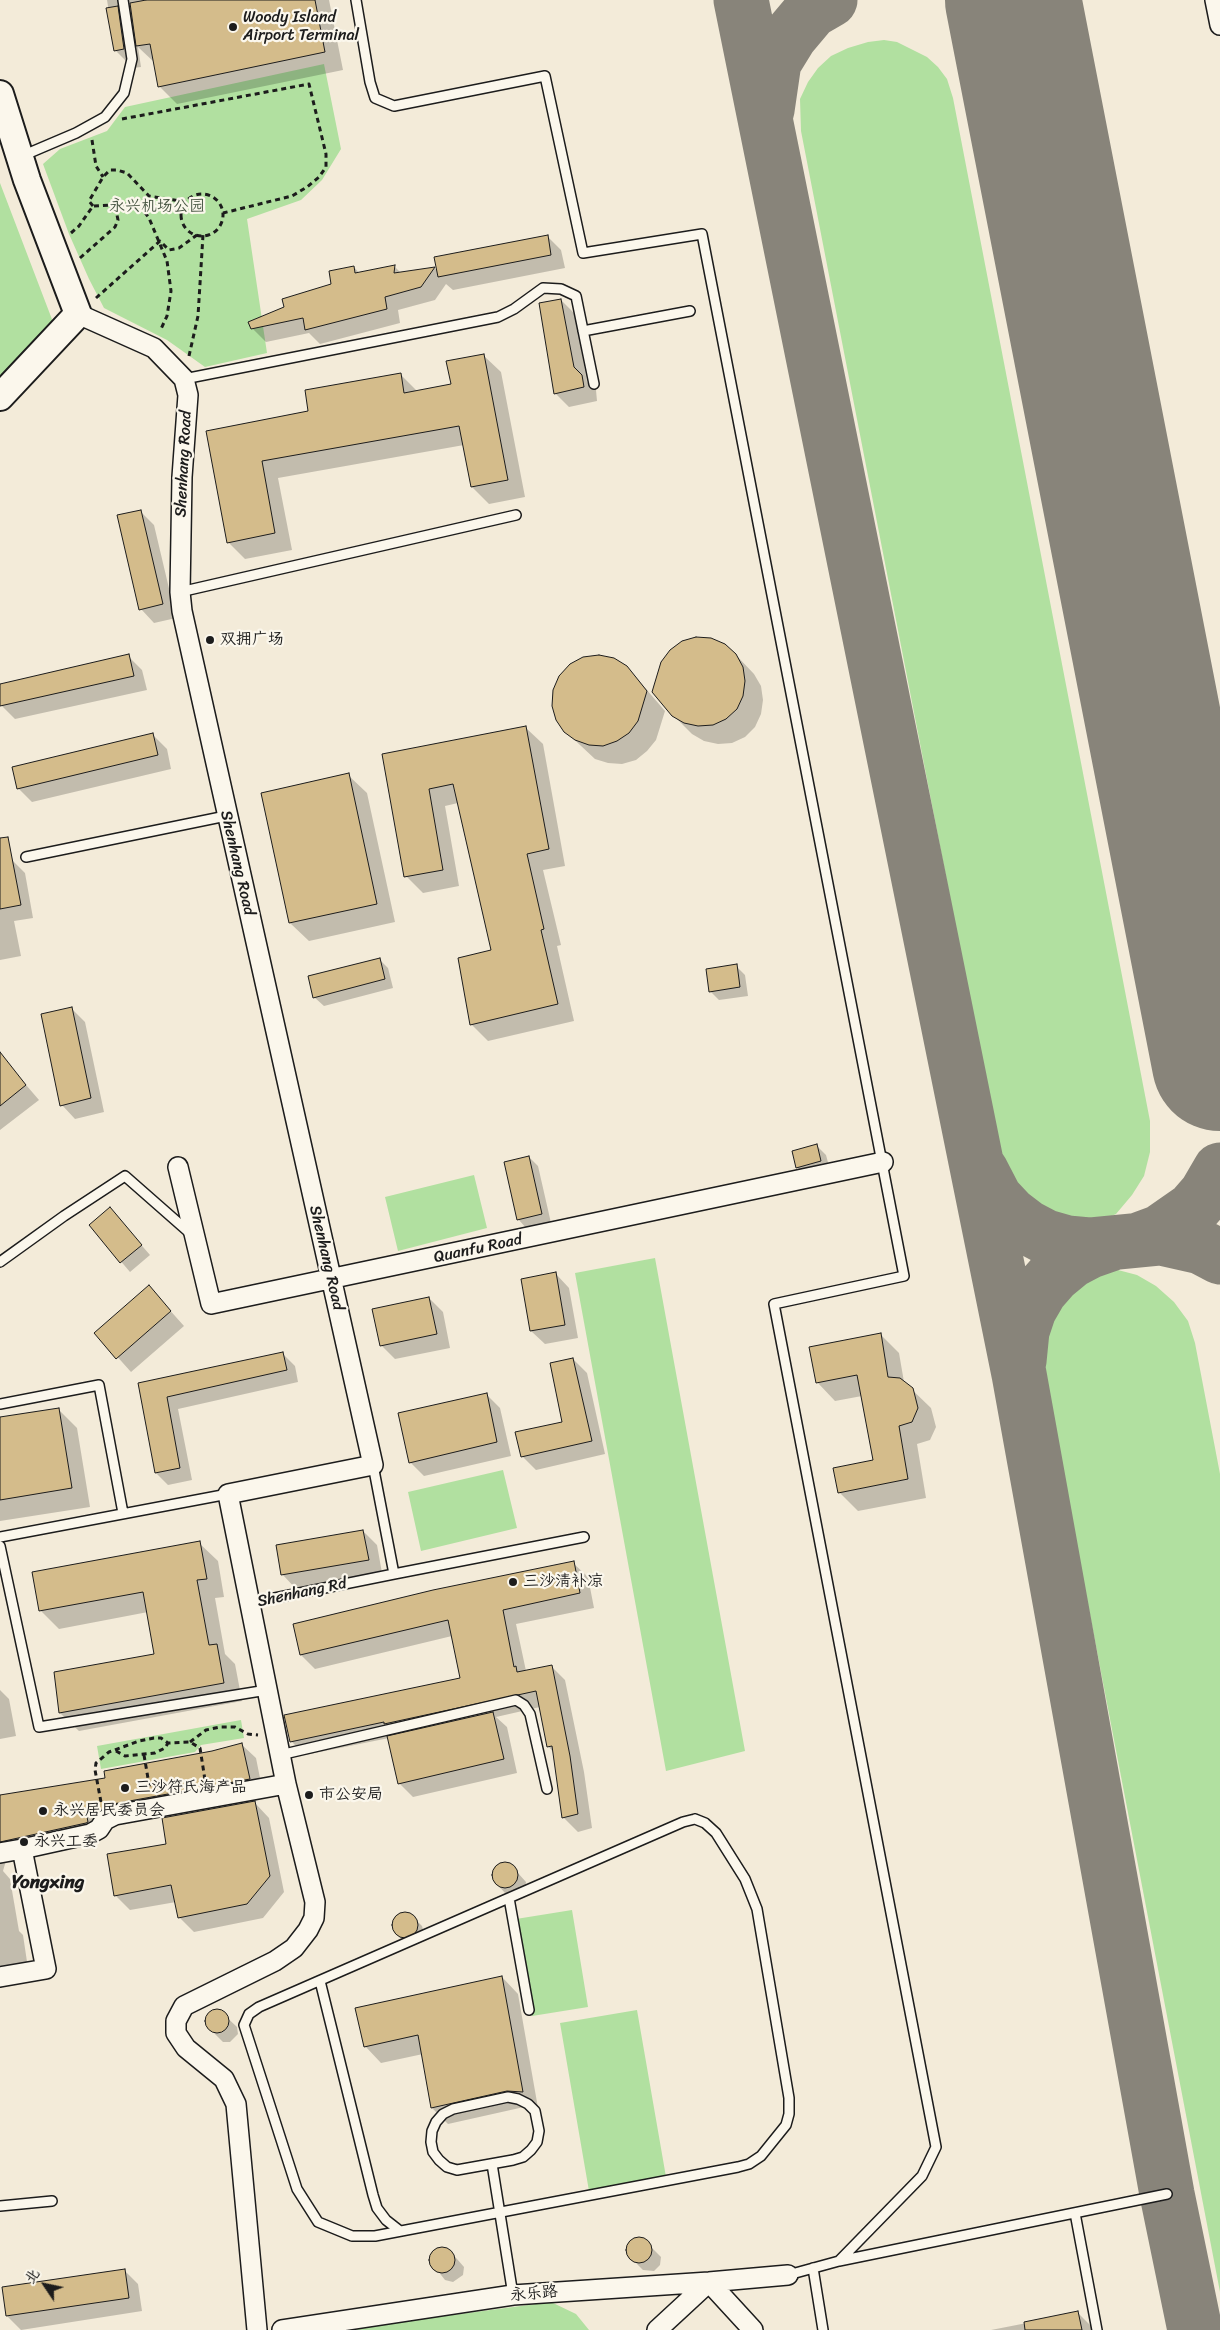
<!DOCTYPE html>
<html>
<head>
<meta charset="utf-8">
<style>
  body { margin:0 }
  #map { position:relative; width:1220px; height:2330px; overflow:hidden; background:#f3ebd9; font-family:Sriracha,"LXGW WenKai TC",sans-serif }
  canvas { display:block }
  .north { position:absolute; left:20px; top:2260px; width:50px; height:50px; -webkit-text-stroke:4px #fbf7ec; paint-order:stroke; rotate:304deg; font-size:14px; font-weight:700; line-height:20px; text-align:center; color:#1c1c1c }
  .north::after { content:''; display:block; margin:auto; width:18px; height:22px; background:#1c1c1c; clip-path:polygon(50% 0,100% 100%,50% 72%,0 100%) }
</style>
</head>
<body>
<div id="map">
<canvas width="1220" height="2330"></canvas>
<div class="north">北</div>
</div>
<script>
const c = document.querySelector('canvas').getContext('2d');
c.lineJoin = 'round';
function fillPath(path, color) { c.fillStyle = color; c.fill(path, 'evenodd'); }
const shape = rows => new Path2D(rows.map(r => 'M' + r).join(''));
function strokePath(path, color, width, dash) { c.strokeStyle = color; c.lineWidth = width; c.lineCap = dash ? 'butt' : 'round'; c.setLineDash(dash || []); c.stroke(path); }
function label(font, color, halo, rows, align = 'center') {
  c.font = font + ' Sriracha,"LXGW WenKai TC",sans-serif'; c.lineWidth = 4.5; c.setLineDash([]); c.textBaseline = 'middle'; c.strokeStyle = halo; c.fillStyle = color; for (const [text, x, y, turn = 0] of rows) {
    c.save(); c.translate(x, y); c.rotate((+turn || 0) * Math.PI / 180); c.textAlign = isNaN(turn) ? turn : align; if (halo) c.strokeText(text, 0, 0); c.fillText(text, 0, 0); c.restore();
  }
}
const green = shape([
  [884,40,897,42,927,57,938,67,947,79,953,98,1150,1121,1150,1152,1144,1176,1132,1195,1116,1214,1097,1223,1080,1224,1061,1221,1041,1210,1023,1195,1008,1177,1000,1155,801,131,800,99,808,82,818,68,831,56,848,48,868,42],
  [324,64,341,149,322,180,301,200,247,219,267,353,205,367,167,340,104,308,89,279,69,234,43,164,60,149,107,131,125,107],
  [0,183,53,322,0,379],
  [474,1175,487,1228,398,1251,385,1197],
  [655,1258,745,1751,666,1771,575,1273],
  [1101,1270,1118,1270,1137,1275,1156,1286,1174,1302,1188,1321,1195,1343,1220,1474,1220,2292,1043,1370,1045,1339,1052,1315,1082,1278],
  [503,1470,517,1528,421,1551,408,1492],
  [241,1720,244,1738,201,1745,195,1752,101,1769,97,1746],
  [572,1910,588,2007,532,2016,516,1919],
  [637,2010,666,2177,589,2191,560,2023],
  [551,2302,576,2314,589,2330,339,2330]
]);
const shadow = shape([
  [107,0,329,0,343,70,177,104,159,86,155,63,138,47,141,67,133,68,115,50],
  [547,236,561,250,565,268,453,290,446,284,435,300,398,310,400,323,320,344,309,333,266,342,252,328,285,307,332,284,354,267,360,274,394,266,401,273,434,268,439,272],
  [561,300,575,314,587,382,596,390,597,401,569,407,555,393],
  [483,355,501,372,525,497,489,504,472,487,464,445,278,478,292,550,245,559,228,542,207,432,310,412,400,374,418,392,452,385],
  [140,511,154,525,176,618,154,623,141,609],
  [735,654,754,674,761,686,763,700,761,714,755,727,745,737,732,743,718,744,704,741,692,734,673,715],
  [128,656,142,670,147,690,15,719,1,705,0,685],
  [627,667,665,711,656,740,647,751,636,760,622,764,608,763,595,759,565,731],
  [526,728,543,744,565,866,543,870,561,945,557,946,574,1021,488,1041,471,1024,492,951,458,803,445,806,459,886,423,893,406,876,383,755],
  [153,735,167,749,171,769,32,802,18,788],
  [348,775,367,793,395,922,309,941,290,923],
  [12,860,25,873,33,918,14,921,21,956,0,960,0,862],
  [379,959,388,968,393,988,324,1006,314,997],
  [736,966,745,975,748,996,719,1000,710,991],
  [71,1008,85,1022,104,1112,75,1119,62,1105],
  [2,1057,39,1100,0,1130,0,1059],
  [817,1146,826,1155,830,1170,806,1176,797,1167],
  [529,1157,538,1166,551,1223,527,1229,518,1219],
  [110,1209,150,1255,130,1272,90,1225],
  [556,1274,569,1288,578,1338,545,1344,531,1331],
  [149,1287,184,1326,131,1372,96,1333],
  [429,1298,443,1312,450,1348,395,1359,381,1345],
  [880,1334,899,1353,904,1382,931,1408,936,1427,930,1440,917,1444,926,1498,858,1511,839,1492,874,1461,862,1396,835,1401,817,1382],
  [283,1354,295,1366,298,1382,178,1409,192,1480,168,1485,156,1473,139,1384],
  [573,1359,587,1373,605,1454,536,1470,522,1456,564,1423],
  [486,1394,500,1408,511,1456,424,1476,410,1462],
  [58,1409,77,1428,90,1507,0,1521,0,1418],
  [363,1531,377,1545,382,1573,296,1589,283,1575,278,1546],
  [199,1543,218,1561,224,1597,215,1598,225,1654,235,1664,242,1701,79,1731,60,1713,156,1655,148,1612,59,1629,40,1610],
  [573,1563,588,1577,594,1608,516,1624,526,1671,551,1666,565,1680,584,1772,592,1828,578,1832,564,1818,554,1753,548,1746,540,1707,496,1717,507,1727,517,1773,413,1797,399,1783,389,1738,305,1755,291,1741,461,1679,452,1636,315,1669,301,1655,294,1625],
  [0,1690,9,1699,16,1736,0,1739],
  [241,1744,256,1758,263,1793,128,1818,7,1857,3,1871,10,1879,19,1931,23,1935,29,1975,0,1980,0,1796,106,1779],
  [254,1802,269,1818,284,1892,263,1918,194,1932,179,1917,176,1902,130,1910,115,1895,168,1845],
  [501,1863,509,1863,526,1882,525,1890,516,1897,505,1893,496,1883,493,1876,495,1868],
  [405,1914,413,1917,422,1926,426,1940,410,1947,396,1934,393,1927,398,1917],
  [502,1977,518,1994,538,2108,524,2107,448,2124,432,2108,423,2054,381,2063,365,2046],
  [219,2010,237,2027,238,2034,230,2042,223,2042,208,2027,206,2020,213,2011],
  [635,2239,643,2239,661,2257,660,2265,654,2271,643,2270,628,2255,629,2243],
  [438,2248,450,2251,464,2267,463,2275,453,2282,445,2280,430,2261,432,2253],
  [124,2270,138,2284,142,2311,21,2330,7,2316],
  [1078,2313,1095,2330,991,2330]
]);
const taxiway = shape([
  [741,0,1019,1374,1167,2194,1195,2330],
  [980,0,1011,29,1026,69],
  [767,110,774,62,790,36,811,11,830,0],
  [981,1171,995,1198,1010,1214,1027,1227,1046,1237,1067,1243,1089,1245,1161,1238,1201,1247,1220,1257],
  [1141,1239,1160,1232,1193,1209,1206,1194,1220,1170],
  [1019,1361,1022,1331,1029,1310,1040,1291,1054,1275,1071,1261,1090,1251,1110,1244]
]);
const runway = shape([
  [1013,0,1220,1063]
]);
const building = shape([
  [146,0,315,0,325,52,158,87,150,44,136,46,130,3,146,0],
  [118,6,124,49,114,51,106,8,118,6],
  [548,235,551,255,438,277,434,257,548,235],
  [395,265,394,273,435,267,421,287,385,297,387,309,305,330,303,318,251,329,248,322,284,307,282,299,331,284,329,271,354,266,355,273,395,265],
  [561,299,574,367,582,375,584,387,554,394,539,303,561,299],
  [484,354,508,480,471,487,459,426,262,461,275,533,227,543,206,431,308,411,305,390,401,373,404,393,451,384,446,361,484,354],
  [141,510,163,604,139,610,117,515,141,510],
  [696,637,711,638,725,644,736,654,743,667,745,681,743,696,737,709,726,719,713,725,698,726,684,723,672,716,652,692,661,662,670,650,682,641,696,637],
  [129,654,134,676,0,706,0,684,129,654],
  [599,655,614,658,627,666,647,691,638,721,629,733,617,741,603,746,589,745,575,740,564,732,556,720,552,706,553,690,559,676,570,664,583,657,599,655],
  [526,726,549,849,527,854,544,929,541,930,558,1004,470,1025,458,958,491,950,453,784,429,789,443,870,404,877,382,754,526,726],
  [153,733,158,755,17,789,12,767,153,733],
  [349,773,377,904,289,923,261,793,349,773],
  [8,837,21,905,0,909,0,838,8,837],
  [380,958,385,979,313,998,308,976,380,958],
  [737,964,740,987,709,992,706,969,737,964],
  [72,1007,91,1098,60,1106,41,1014,72,1007],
  [0,1052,26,1085,0,1106,0,1052],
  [817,1144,821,1161,796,1168,792,1151,817,1144],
  [529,1156,542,1214,517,1220,504,1162,529,1156],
  [110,1207,142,1245,120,1263,89,1225,110,1207],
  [556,1272,565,1325,530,1331,521,1279,556,1272],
  [149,1285,171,1311,116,1359,94,1333,149,1285],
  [429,1297,437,1334,380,1346,372,1309,429,1297],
  [881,1333,888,1377,900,1378,913,1388,918,1408,912,1422,899,1426,908,1479,838,1493,833,1468,873,1460,857,1375,816,1383,809,1347,881,1333],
  [283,1352,287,1370,167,1397,180,1468,155,1473,138,1383,283,1352],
  [573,1358,592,1441,521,1457,515,1432,562,1422,550,1363,573,1358],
  [487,1393,497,1442,409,1463,398,1413,487,1393],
  [59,1408,72,1488,0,1500,0,1417,59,1408],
  [363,1530,369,1560,281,1575,276,1545,363,1530],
  [200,1541,207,1579,197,1580,209,1645,217,1644,224,1683,59,1713,54,1672,154,1654,143,1592,39,1611,32,1572,200,1541],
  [574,1561,580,1593,503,1610,514,1667,516,1666,517,1672,552,1665,570,1756,578,1814,562,1818,552,1746,547,1747,536,1691,384,1724,384,1722,290,1742,284,1715,460,1678,448,1620,300,1655,293,1624,433,1590,574,1561],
  [493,1712,504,1759,398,1784,387,1736,493,1712],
  [242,1743,250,1779,113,1804,100,1810,94,1815,87,1817,88,1822,86,1823,0,1842,0,1795,105,1778,104,1771,212,1751,242,1743],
  [255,1801,270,1876,247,1904,178,1918,171,1885,114,1896,107,1854,166,1844,162,1818,255,1801],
  '492 1875a13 13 0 1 1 26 0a13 13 0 1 1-26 0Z',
  '392 1925a13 13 0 1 1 26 0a13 13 0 1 1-26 0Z',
  [502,1976,523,2092,507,2091,431,2108,418,2035,364,2047,355,2008,502,1976],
  '205 2021a12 12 0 1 1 24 0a12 12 0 1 1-24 0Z',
  '626 2250a13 13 0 1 1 26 0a13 13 0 1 1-26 0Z',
  '429 2260a13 13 0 1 1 26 0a13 13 0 1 1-26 0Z',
  [125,2269,129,2298,6,2316,2,2287,125,2269],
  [1078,2311,1082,2330,1025,2330,1024,2322,1078,2311]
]);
const path = shape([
  [122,119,309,84,326,154,326,167,319,177,307,187,292,196,223,213],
  [92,140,96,166,103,177],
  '181 215a21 21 0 1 1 42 0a21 21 0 1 1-42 0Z',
  [93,206,89,201,103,177,110,170,117,170,127,173,149,196,186,202],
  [71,233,79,226,93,206,129,204,141,207,149,218,167,261,171,291,167,316,160,331],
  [80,258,115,227,118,220,115,205],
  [96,298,160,241,169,250,179,248,197,235],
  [189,356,198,316,203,235],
  [190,1742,206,1730,220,1727,235,1727,248,1734,258,1735],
  [116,1751,125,1756,155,1753,165,1748,168,1743],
  [144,1755,150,1790],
  [101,1802,95,1770,96,1763,109,1752,139,1741,154,1738,161,1738,168,1743,190,1742,200,1748,205,1780]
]);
const lane = shape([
  [356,0,370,82,375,98,394,106,545,76,583,253,702,234,904,1276,774,1304,936,2147,922,2176,839,2261],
  [22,156,76,133,105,117,124,93,132,59,123,0],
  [583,331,690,311],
  [184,379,498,317,514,309,543,288,561,289,576,296,594,384],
  [180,592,516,515],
  [26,857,226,816],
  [0,1262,64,1216,125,1176,191,1234],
  [0,1404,99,1385,123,1513],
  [0,1537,228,1494],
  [0,1546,39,1727,267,1690],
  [394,1574,584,1537],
  [250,1603,394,1574,373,1465],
  [280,1755,516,1700,524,1705,530,1714,547,1789],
  [695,1819,705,1823,716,1833,745,1879,757,1909,789,2098,789,2114,786,2125,761,2156,749,2164,738,2167,375,2236,352,2236,318,2222,297,2189,244,2025,249,2014,259,2007,683,1822,695,1819],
  [509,1898,529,2010],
  [320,1981,373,2195,377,2208,386,2220,400,2231],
  [508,2097,518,2099,528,2104,535,2111,539,2131,537,2142,531,2150,523,2157,513,2160,457,2170,447,2167,439,2160,433,2152,431,2142,432,2131,436,2122,443,2114,453,2109,508,2097],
  [492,2164,513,2295],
  [0,2206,52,2201],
  [1075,2213,1097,2330],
  [813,2268,823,2330],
  [788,2275,839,2261,1167,2194]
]);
const street = shape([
  [1215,0,1220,25],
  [78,314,154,348,184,379,188,395,182,477,180,592,182,611,373,1465,228,1494,286,1784,315,1902,314,1918,308,1930,294,1948,275,1961,184,2006,176,2021,176,2033,186,2048,224,2079,236,2104,257,2330],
  [178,1167,211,1304,883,1162],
  [0,1853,22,1849],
  [0,1977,46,1969,22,1849,90,1834,99,1829,105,1820,115,1815,286,1784],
  [282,2330,513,2295,709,2282,788,2275],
  [657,2330,709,2282,753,2330]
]);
const secondary = shape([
  [0,94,27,180,78,314,0,397]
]);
const markers = [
  [233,27,5,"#1c1c1c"],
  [210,640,5,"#1c1c1c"],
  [513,1582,5,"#1c1c1c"],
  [125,1788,5,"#1c1c1c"],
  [309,1795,5,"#1c1c1c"],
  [43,1811,5,"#1c1c1c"],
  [24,1842,5,"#1c1c1c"]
];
const poiNames = [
  ["Woody Island",243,18],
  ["Airport Terminal",243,36],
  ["双拥广场",220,640],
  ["三沙清补凉",523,1582],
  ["三沙符氏海产品",135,1788],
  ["市公安局",319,1795],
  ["永兴居民委员会",53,1811],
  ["永兴工委",34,1842]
];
const parkNames = [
  ["永兴机场公园",157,207]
];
const streetNames = [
  ["Shenhang Road",184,464,-87],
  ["Shenhang Road",237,863,77],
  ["Quanfu Road",478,1249,-12],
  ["Shenhang Road",326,1258,77],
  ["Shenhang Rd",302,1593,-12],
  ["永乐路",534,2294,-5]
];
const quarterNames = [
  ["Yongxing",48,1883]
];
fillPath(green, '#b1e0a0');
fillPath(shadow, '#0003');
strokePath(taxiway, '#88847a', 55);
strokePath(runway, '#88847a', 136);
fillPath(building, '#d4bc8b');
strokePath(building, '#1c1c1c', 1);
strokePath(lane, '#1c1c1c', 12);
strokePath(street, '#1c1c1c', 22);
strokePath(secondary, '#1c1c1c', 30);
strokePath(path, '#1c1c1c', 3, [5, 4]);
strokePath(lane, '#fbf7ec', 9);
strokePath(street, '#fbf7ec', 19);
strokePath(secondary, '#fbf7ec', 26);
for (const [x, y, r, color] of markers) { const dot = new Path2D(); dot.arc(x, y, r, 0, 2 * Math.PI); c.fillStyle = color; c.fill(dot); strokePath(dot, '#fbf7ec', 2); }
label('16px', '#1c1c1c', '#fbf7ec', poiNames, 'left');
label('16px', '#495744', '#fbf7ec', parkNames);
label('16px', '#1c1c1c', '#fbf7ec', streetNames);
label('bold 19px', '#1c1c1c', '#fbf7ec', quarterNames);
</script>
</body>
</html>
